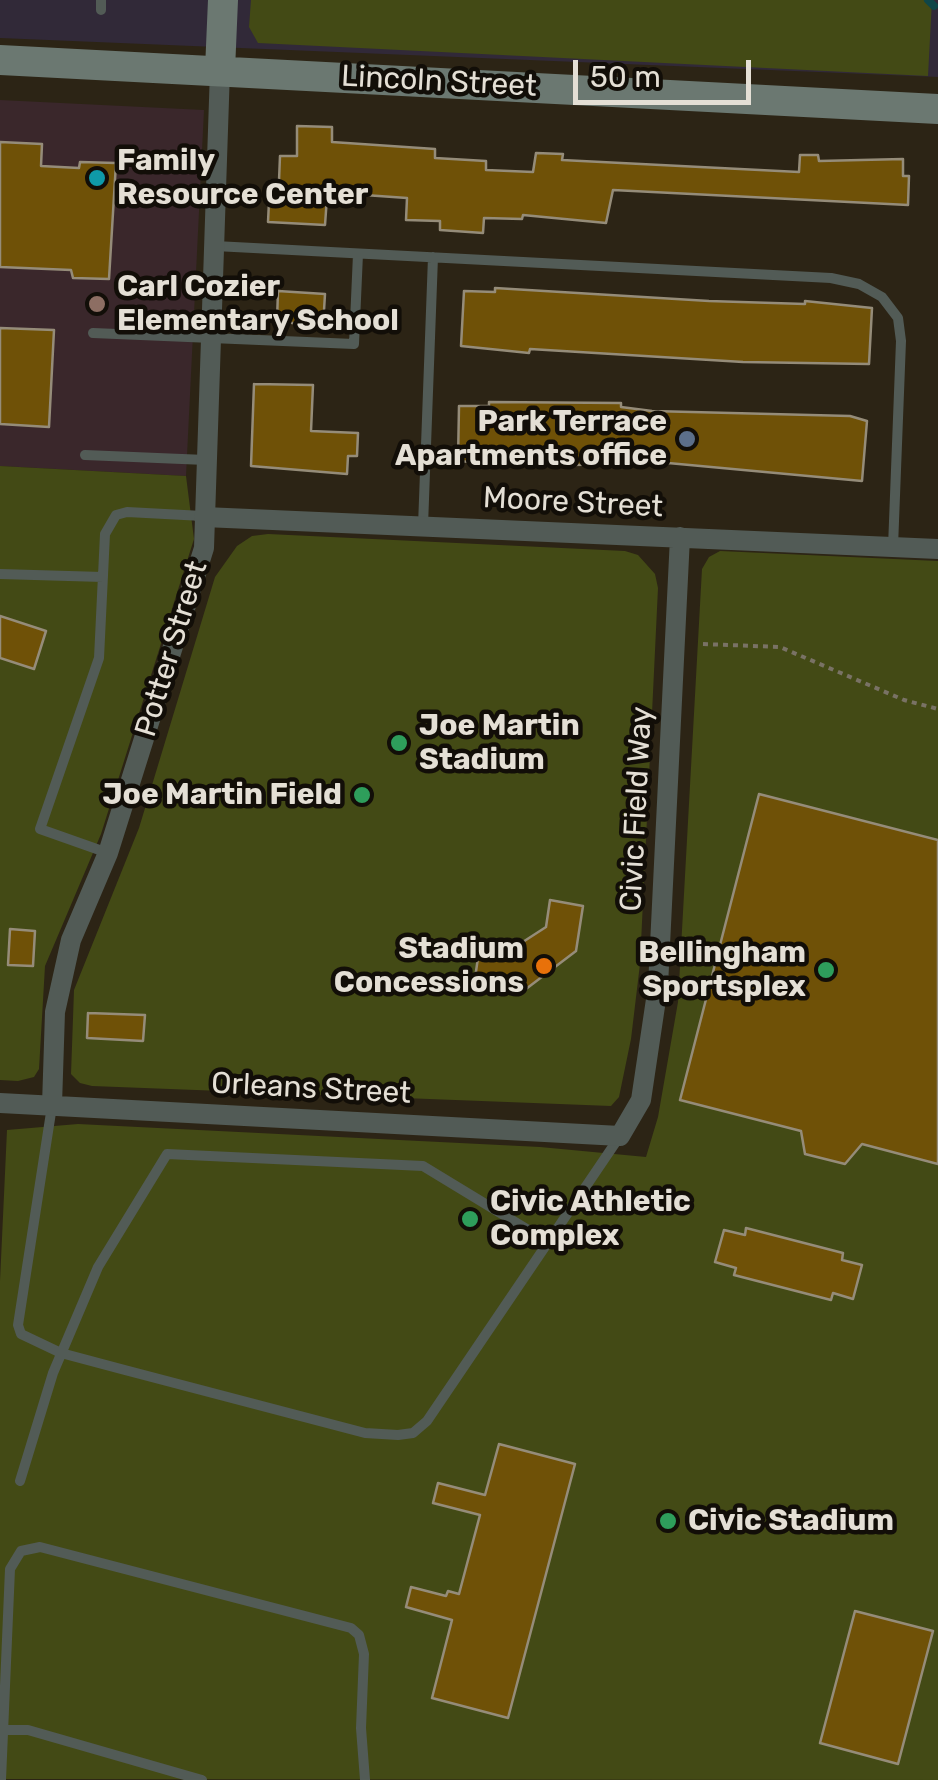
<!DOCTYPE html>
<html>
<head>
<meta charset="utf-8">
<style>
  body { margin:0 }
  #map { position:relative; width:938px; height:1780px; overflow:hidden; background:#2c2415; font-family:Rubik,sans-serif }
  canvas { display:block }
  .scale { position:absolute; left:573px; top:60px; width:178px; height:45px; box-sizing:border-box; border:5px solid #e4dfd5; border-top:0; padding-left:12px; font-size:30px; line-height:35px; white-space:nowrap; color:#e4dfd5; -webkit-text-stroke:8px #120e08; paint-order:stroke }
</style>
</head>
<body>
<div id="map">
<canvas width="938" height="1780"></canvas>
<div class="scale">50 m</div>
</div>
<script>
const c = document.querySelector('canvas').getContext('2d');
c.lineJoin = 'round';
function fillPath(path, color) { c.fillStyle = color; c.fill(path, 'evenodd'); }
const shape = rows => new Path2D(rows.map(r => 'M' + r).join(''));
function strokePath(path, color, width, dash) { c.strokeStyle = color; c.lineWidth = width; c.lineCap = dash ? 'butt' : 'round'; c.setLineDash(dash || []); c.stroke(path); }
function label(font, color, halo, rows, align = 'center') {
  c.font = font + ' Rubik,sans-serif'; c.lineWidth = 9; c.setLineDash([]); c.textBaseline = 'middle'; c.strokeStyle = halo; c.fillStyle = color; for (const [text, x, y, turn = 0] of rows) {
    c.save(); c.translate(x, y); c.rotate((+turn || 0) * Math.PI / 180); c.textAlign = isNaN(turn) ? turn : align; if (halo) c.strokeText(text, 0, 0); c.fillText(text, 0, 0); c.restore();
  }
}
const commercial = shape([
  [0,0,938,0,938,77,0,38]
]);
const education = shape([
  [0,100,204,110,186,476,0,466]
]);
const green = shape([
  [251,0,932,0,928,76,258,43,249,27],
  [0,466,186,476,194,539,101,834,45,966,39,1069,34,1077,18,1081,0,1080],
  [268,534,625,551,638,555,655,574,658,588,640,964,631,1039,619,1097,611,1106,92,1086,80,1083,71,1074,74,990,139,828,215,577,237,546,252,536],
  [720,551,938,561,938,1780,0,1779,0,1281,7,1130,78,1124,540,1147,646,1157,658,1117,678,1002,702,569,709,557]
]);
const stream = shape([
  [928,0,934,6]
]);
const building = shape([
  [297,126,332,127,332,142,435,149,435,158,486,161,486,170,533,172,536,153,563,154,562,160,799,172,800,155,818,155,819,161,903,159,903,176,909,176,908,205,613,190,606,223,523,215,522,219,484,218,483,233,440,230,440,221,406,220,407,198,336,193,336,197,327,197,325,225,268,222,270,181,279,181,280,156,297,156,297,126],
  [0,142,42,144,41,166,79,168,80,162,116,163,109,279,73,278,71,270,0,267,0,142],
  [495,288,709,301,805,304,805,301,872,308,869,364,743,362,530,349,529,353,461,346,464,291,495,292,495,288],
  [278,291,325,294,323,327,277,321,278,291],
  [0,328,54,330,49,427,0,424,0,328],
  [254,384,313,385,311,431,358,433,357,456,348,456,347,474,251,466,254,384],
  [489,402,621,403,621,407,652,411,850,416,867,421,862,481,668,463,524,466,458,461,459,406,489,406,489,402],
  [0,616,46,631,34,669,0,658,0,616],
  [759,794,938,840,938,1164,862,1144,845,1164,805,1154,801,1131,680,1100,759,794],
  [550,900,583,906,576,951,522,992,474,985,479,951,512,949,546,927,550,900],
  [10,929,35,931,33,966,8,965,10,929],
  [88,1013,145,1015,143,1041,87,1038,88,1013],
  [746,1228,843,1253,842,1260,862,1265,853,1299,833,1293,831,1300,734,1275,736,1268,715,1262,724,1230,745,1235,746,1228],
  [499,1444,575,1464,508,1718,432,1698,452,1620,406,1607,411,1587,446,1596,448,1591,459,1594,480,1515,433,1503,438,1483,485,1495,499,1444],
  [855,1611,933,1631,898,1764,820,1743,855,1611]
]);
const path = shape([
  [703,644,780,647,904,700,938,709]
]);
const lane = shape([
  [101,10,101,0],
  [215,246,831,278,859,284,882,297,898,318,901,341,893,547],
  [93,333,354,344,358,254],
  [85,455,206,460],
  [423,526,433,257],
  [0,574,103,577],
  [108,853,40,829,99,658,105,534,116,515,127,512,203,516],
  [52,1106,18,1325,21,1334,61,1353,121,1369,365,1433,398,1435,413,1433,427,1421,620,1136],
  [20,1481,53,1373,98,1267,167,1154,423,1166,548,1242],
  [4,1730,28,1730,202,1780],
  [1,1780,10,1569,21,1551,40,1547,351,1628,359,1635,364,1654,361,1728,365,1780]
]);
const street = shape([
  [204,517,938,549],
  [0,1103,620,1136,641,1100,658,986,680,537],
  [52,1105,55,1012,71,940,108,853,204,548,220,70]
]);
const secondary = shape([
  [0,60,938,109],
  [220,70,223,0]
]);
const markers = [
  [97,178,10,"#0f9aa8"],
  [97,304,10,"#8d6e63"],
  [687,439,10,"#5c6f8a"],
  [399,743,10,"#2e9e5b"],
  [362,795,10,"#2e9e5b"],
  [544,966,10,"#e8710a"],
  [826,970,10,"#2e9e5b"],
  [470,1219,10,"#2e9e5b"],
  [668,1521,10,"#2e9e5b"]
];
const streetNames = [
  ["Lincoln Street",439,82,3],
  ["Moore Street",573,503,3],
  ["Potter Street",172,649,-73],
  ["Civic Field Way",637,809,-87],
  ["Orleans Street",311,1089,3]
];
const poiNames = [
  ["Family",117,161],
  ["Resource Center",117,195],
  ["Carl Cozier",117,287],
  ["Elementary School",117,321],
  ["Park Terrace",667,422,"right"],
  ["Apartments office",667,456,"right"],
  ["Joe Martin",419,726],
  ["Stadium",419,760],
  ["Joe Martin Field",342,795,"right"],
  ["Stadium",524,949,"right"],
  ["Concessions",524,983,"right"],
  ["Bellingham",806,953,"right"],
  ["Sportsplex",806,987,"right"],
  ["Civic Athletic",490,1202],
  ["Complex",490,1236],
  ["Civic Stadium",688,1521]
];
fillPath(commercial, '#312938');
fillPath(education, '#3a272b');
fillPath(green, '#434a15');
strokePath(stream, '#0f4648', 8);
fillPath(building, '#6f5107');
strokePath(building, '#958c79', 2.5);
strokePath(path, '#797265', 4, [5, 5]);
strokePath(lane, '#525b56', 10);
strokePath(street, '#525b56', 20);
strokePath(secondary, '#6b7871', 30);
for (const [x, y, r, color] of markers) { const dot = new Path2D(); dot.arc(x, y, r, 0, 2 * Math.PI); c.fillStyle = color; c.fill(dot); strokePath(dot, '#120e08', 4); }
label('30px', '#e4dfd5', '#120e08', streetNames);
label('bold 30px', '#e4dfd5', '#120e08', poiNames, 'left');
</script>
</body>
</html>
